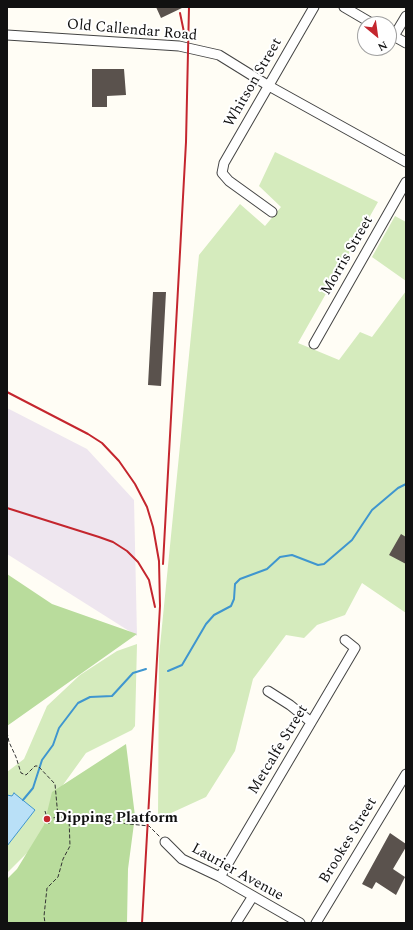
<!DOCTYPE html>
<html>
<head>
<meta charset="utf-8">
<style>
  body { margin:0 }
  #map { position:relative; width:413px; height:930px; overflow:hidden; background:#fffdf5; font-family:Spectral,serif }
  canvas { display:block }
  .frame { position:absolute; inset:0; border:8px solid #111; pointer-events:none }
  .north { position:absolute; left:357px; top:16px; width:40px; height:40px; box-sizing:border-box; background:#fff; border:1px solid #a0a0a0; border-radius:50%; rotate:151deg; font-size:11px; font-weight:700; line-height:16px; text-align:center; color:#111 }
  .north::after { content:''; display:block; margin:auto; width:14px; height:18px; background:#c4262e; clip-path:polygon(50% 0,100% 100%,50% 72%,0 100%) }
</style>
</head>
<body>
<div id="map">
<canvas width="413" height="930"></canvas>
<div class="frame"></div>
<div class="north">N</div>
</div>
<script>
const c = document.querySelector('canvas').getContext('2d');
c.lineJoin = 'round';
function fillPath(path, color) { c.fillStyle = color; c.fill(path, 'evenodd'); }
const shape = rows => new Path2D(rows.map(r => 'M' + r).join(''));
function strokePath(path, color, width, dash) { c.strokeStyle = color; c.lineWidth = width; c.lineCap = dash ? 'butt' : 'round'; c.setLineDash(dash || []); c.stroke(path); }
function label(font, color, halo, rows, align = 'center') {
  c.font = font + ' Spectral,serif'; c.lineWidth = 4; c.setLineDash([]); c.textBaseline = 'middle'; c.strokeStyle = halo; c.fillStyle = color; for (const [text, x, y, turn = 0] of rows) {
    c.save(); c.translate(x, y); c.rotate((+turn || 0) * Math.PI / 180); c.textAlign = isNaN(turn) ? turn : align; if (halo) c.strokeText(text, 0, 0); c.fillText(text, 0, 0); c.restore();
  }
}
const industrial = shape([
  [7,408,87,449,134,500,137,636,7,554]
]);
const green = shape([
  [275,152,378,202,298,343,339,360,360,332,372,337,406,291,406,613,362,583,345,615,317,625,304,638,286,635,253,679,235,751,206,797,158,819,159,656,199,255,240,204,265,226,281,207,259,186],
  [395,216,406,222,406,281,372,257],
  [137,644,135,726,132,730,86,753,50,803,53,827,7,873,7,772,24,759,47,706,80,675,117,651]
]);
const forest = shape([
  [7,574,52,604,137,634,7,726],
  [126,744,135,816,128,869,127,923,7,923,7,879,17,869,44,825,52,792]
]);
const water = shape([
  [14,793,35,810,7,846,7,795,12,796,14,793]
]);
const stream = shape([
  [168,671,182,665,206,624,214,615,231,606,234,599,235,584,240,579,267,569,280,557,292,555,318,565,324,564,352,540,372,510,398,488,406,484],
  [23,800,33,788,42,760,53,745,59,728,78,703,90,697,112,696,133,673,146,669]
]);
const building = shape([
  [156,7,184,7,161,18],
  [92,69,124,69,126,95,107,96,107,107,92,107],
  [153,292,166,292,161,386,148,385],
  [401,534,406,537,406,564,389,555],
  [390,833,406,844,406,847,393,869,405,877,396,895,376,882,372,889,362,884]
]);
const path = shape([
  [7,732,9,742,16,757,21,773,26,775,35,766,38,766,55,784,58,817,69,818,70,846,63,859,58,877,47,888,44,916,45,923],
  [45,811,47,818],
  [70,818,149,826,160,837],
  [49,824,47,819,58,817]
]);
const minor = shape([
  [344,7,373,24],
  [390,34,406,43],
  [7,35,179,46,219,55,269,86,406,162],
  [394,36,406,16],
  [272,212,229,181,222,173,224,163,314,7],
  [314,344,406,182],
  [268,691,290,705,311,722],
  [165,842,182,859,220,877,300,923],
  [220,877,355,648,345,640],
  [236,923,253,896],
  [316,923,406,774]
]);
const rail = shape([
  [180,13,185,37],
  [7,392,88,434,102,443,119,461,135,484,147,507,153,527,159,561,160,606,142,923],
  [7,508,99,537,113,542,127,551,138,562,149,580,155,607],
  [163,564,186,142,189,7]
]);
const markers = [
  [47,819,4,"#c4262e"]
];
const streetNames = [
  ["Old Callendar Road",132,31,5],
  ["Whitson Street",254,83,-60],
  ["Morris Street",348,256,-60],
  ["Metcalfe Street",279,750,-59],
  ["Brookes Street",349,841,-59],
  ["Laurier Avenue",237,873,29]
];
const poiNames = [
  ["Dipping Platform",55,819]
];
fillPath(industrial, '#eee6ef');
fillPath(green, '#d5ebbd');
fillPath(forest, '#b9dc9c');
fillPath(water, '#b9e0f7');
strokePath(water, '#3f96cf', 1);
strokePath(stream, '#3f96cf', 2);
fillPath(building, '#5a524d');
strokePath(minor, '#444', 11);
strokePath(path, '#333', 1, [4, 2]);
strokePath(minor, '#fff', 9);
strokePath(rail, '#c4262e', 2);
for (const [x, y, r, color] of markers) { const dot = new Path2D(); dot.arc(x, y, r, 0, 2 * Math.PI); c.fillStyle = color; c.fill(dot); strokePath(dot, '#fff', 1.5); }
label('15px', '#111', '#fff', streetNames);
label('bold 15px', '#111', '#fff', poiNames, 'left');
</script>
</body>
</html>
